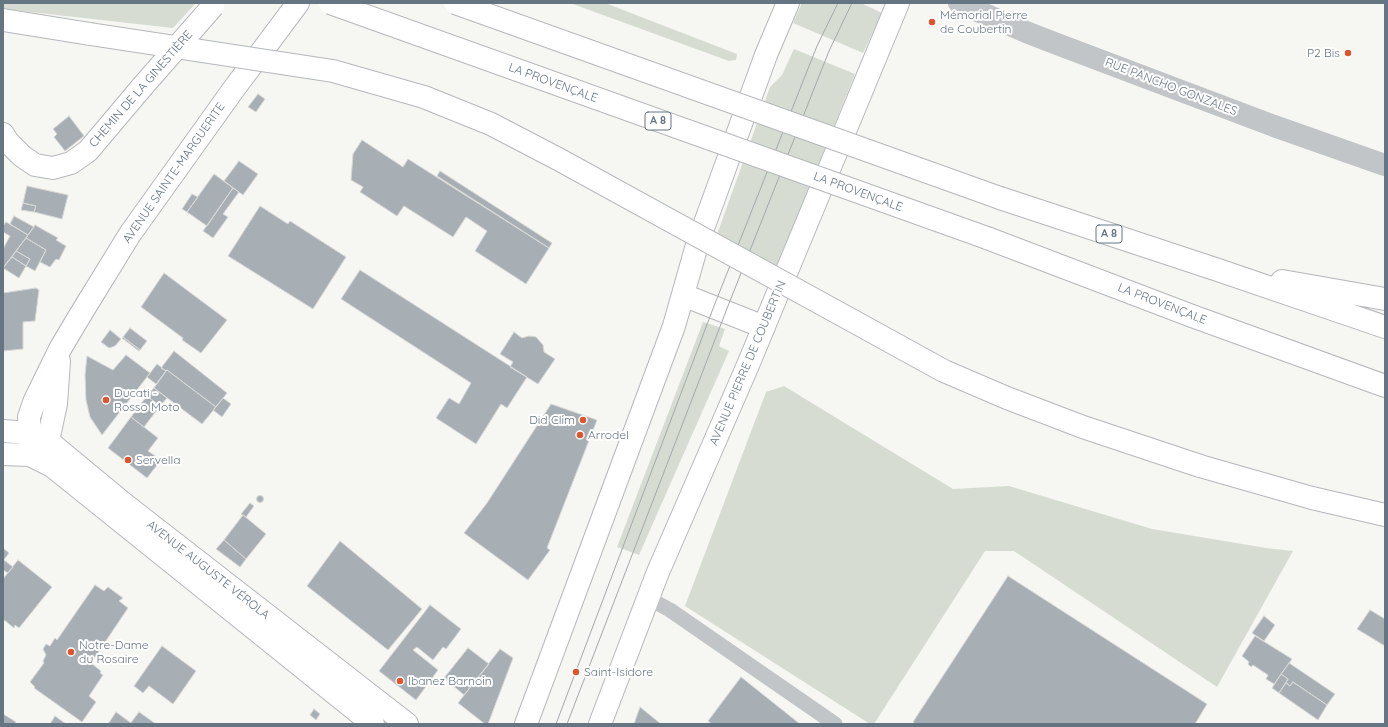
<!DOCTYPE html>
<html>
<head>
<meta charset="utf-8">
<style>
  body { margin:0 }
  #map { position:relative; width:1388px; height:727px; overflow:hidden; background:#f6f6f2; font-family:Quicksand,sans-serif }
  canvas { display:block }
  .frame { position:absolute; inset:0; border:4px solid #667582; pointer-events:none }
</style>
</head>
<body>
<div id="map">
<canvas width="1388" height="727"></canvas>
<div class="frame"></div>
</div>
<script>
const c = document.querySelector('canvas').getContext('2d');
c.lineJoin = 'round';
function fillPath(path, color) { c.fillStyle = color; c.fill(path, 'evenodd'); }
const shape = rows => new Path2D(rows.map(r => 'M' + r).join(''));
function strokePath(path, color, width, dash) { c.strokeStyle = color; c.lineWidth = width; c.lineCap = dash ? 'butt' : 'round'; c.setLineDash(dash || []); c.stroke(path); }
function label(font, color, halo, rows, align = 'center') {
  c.font = font + ' Quicksand,sans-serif'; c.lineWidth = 4; c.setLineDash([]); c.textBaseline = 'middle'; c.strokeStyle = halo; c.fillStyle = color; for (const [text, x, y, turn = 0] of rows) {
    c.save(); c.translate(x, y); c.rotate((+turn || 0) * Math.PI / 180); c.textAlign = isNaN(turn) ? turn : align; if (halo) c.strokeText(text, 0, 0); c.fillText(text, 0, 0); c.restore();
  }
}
const green = shape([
  [3,3,196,3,173,28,3,9],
  [570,3,605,3,737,54,736,60,729,61],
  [802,3,861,3,882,13,863,53,793,23],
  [794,49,855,74,776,269,715,240,770,87,782,75],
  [703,322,725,329,719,346,729,351,639,555,617,547],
  [784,386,953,489,1009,486,1152,529,1266,548,1293,551,1217,687,1014,551,985,551,874,724,870,724,685,606,766,392]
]);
const building = shape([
  [258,94,265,99,256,112,248,107,258,94],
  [69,116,84,136,65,151,54,137,57,134,53,129,69,116],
  [362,140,403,167,408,159,549,248,526,284,475,251,487,231,466,217,453,237,404,206,397,216,360,192,363,187,351,180,353,154,362,140],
  [239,161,258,174,243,195,224,181,239,161],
  [440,171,552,243,549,248,437,176,440,171],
  [214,174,233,188,207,226,187,212,214,174],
  [27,186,68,195,62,219,34,212,36,206,23,203,27,186],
  [233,188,239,192,223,214,228,217,213,238,203,231,233,188],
  [192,194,198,197,187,212,182,209,192,194],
  [23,203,36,206,34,212,21,210,23,203],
  [260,206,288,224,290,221,346,257,313,309,228,256,260,206],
  [14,216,34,227,28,235,10,224,14,216],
  [6,222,28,235,3,268,3,249,10,236,3,232,3,226,6,222],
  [35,225,58,238,56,240,66,246,59,260,56,259,50,267,40,262,46,250,26,238,35,225],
  [26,238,46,250,35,271,26,266,30,259,16,251,26,238],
  [16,251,30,259,26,266,12,257,16,251],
  [12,257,26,266,19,278,3,268,12,257],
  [360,270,527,377,507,408,501,404,476,444,436,418,449,398,459,404,471,383,341,299,360,270],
  [164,273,227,320,201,353,182,340,183,338,141,307,164,273],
  [36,288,39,290,35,321,23,322,23,349,3,351,3,293,36,288],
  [130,328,147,341,140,350,123,337,130,328],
  [110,330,121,339,115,346,109,348,101,342,110,330],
  [514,332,522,338,529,336,536,337,543,345,544,352,555,359,538,384,510,367,513,362,500,354,514,332],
  [123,337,140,350,139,351,122,338,123,337],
  [174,351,227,393,216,407,167,370,166,371,161,368,174,351],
  [126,355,150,373,102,435,90,417,86,400,85,375,87,356,113,370,126,355],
  [157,364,166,371,156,384,147,377,157,364],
  [167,370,216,407,202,424,154,388,167,370],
  [154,388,167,398,160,406,147,396,154,388],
  [147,396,160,406,144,427,131,417,147,396],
  [223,398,231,404,222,417,213,410,223,398],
  [551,404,597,420,547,548,550,550,528,580,464,533,487,503,551,404],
  [131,417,158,438,148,451,161,460,147,478,108,448,131,417],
  '256.5 499a3.5 3.5 0 1 1 7 0a3.5 3.5 0 1 1-7 0Z',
  [250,503,254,506,246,517,241,514,250,503],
  [243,515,266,534,246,559,224,540,243,515],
  [224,540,246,559,240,567,216,549,224,540],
  [340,541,422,609,388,650,307,586,340,541],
  [3,548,9,553,3,561,3,548],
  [4,560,13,567,8,573,3,570,4,560],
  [18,560,52,587,19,628,15,625,14,628,3,619,3,579,18,560],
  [1008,576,1207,704,1195,724,916,724,913,722,1008,576],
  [95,585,104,591,108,587,123,598,119,601,128,608,91,663,101,671,100,673,103,675,89,696,96,702,82,722,34,688,35,687,30,682,44,663,43,661,46,655,43,649,46,644,50,646,55,638,57,640,95,585],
  [430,605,461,629,446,649,443,647,433,660,417,647,413,650,438,670,416,700,379,671,430,605],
  [1370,610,1385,619,1385,646,1357,629,1370,610],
  [1264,616,1275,625,1264,641,1252,633,1264,616],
  [1255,636,1292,659,1274,684,1266,679,1268,675,1253,665,1251,667,1248,664,1249,662,1242,656,1255,636],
  [162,646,196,671,173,704,149,686,143,693,134,686,162,646],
  [468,648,489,664,464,695,444,678,468,648],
  [500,649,513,658,488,724,485,724,458,703,500,649],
  [1289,663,1335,694,1327,705,1293,682,1290,686,1286,683,1288,679,1281,674,1289,663],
  [1281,674,1288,679,1279,693,1272,688,1281,674],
  [741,677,800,724,712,724,708,721,741,677],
  [1293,682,1327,705,1318,720,1279,693,1286,683,1290,686,1293,682],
  [640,707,661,724,634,724,640,707],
  [314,709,320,714,316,720,310,715,314,709],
  [116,712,131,723,130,724,108,724,116,712],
  [139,712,156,724,130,724,139,712],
  [3,714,16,722,15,724,3,724,3,714],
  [55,716,66,724,50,724,55,716]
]);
const lane = shape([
  [648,598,670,610,835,724]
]);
const street = shape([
  [959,3,1026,32,1057,44,1274,126,1385,165]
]);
const secondary = shape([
  [3,20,90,34],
  [3,134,8,142,22,156,35,165,53,168,71,163,88,151,142,87],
  [683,295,764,327],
  [3,431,29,433,48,441,124,504,407,724],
  [3,454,30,455,52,466,373,724],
  [41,454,48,441,56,404,59,361],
  [30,455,29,417,35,400,60,349,79,317,130,234,233,90,298,3],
  [1200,466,1312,498,1385,515],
  [526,724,674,326,697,245,766,55,788,3],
  [600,724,658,572,748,365,898,3]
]);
const highway = shape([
  [1000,198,1218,270,1385,327],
  [987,238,1192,316,1385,386],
  [1282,281,1385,299]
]);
const tram = shape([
  [556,724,714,306,817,46,838,3],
  [567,724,726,311,829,51,852,3]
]);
const secondaryBridge = shape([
  [90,34,333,71,424,97,491,124,560,160,944,371,1007,398,1083,427,1200,466],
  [142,87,213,6]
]);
const highwayBridge = shape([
  [330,3,987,238],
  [455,3,1000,198]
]);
const markers = [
  [932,22,4,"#dc552c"],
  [1348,53,4,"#dc552c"],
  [106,400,4,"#dc552c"],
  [583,420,4,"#dc552c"],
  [580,435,4,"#dc552c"],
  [128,460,4,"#dc552c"],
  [71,652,4,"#dc552c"],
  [576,672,4,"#dc552c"],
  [400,681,4,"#dc552c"]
];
const shields = [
  [658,121,26],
  [1109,234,26]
];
const shieldNames = [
  ["A 8",658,121],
  ["A 8",1109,234]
];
const poiNames = [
  ["Mémorial Pierre",940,15],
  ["de Coubertin",940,29],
  ["P2 Bis",1340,53,"right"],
  ["Ducati -",114,393],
  ["Rosso Moto",114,407],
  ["Did Clim",575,420,"right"],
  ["Arrodel",588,435],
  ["Servella",136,460],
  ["Notre-Dame",79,645],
  ["du Rosaire",79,659],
  ["Saint-Isidore",584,672],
  ["Ibanez Barnoin",408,681]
];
const streetNames = [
  ["LA PROVENÇALE",553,83,20],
  ["RUE PANCHO GONZALES",1171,87,21],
  ["CHEMIN DE LA GINESTIÈRE",141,89,-49],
  ["AVENUE SAINTE-MARGUERITE",174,173,-55],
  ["LA PROVENÇALE",858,192,20],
  ["LA PROVENÇALE",1162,304,21],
  ["AVENUE PIERRE DE COUBERTIN",748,363,-67],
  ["AVENUE AUGUSTE VÉROLA",208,570,38]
];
fillPath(green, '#d7dcd3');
fillPath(building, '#a8afb4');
strokePath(building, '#d7d7d5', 1);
strokePath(secondary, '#b4b8bc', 24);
strokePath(highway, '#b4b7ba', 24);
strokePath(lane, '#c1c5c8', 15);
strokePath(street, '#c1c5c8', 22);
strokePath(secondary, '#fff', 22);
strokePath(highway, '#fff', 22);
strokePath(tram, '#a2a8ad', 1);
strokePath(secondaryBridge, '#b4b8bc', 24, []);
strokePath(highwayBridge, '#b4b7ba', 24, []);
strokePath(secondaryBridge, '#fff', 22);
strokePath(highwayBridge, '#fff', 22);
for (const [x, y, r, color] of markers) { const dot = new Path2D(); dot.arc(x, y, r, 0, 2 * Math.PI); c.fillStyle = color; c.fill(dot); strokePath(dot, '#fff', 1.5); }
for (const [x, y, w] of shields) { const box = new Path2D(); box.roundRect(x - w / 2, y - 9, w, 18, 3); c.fillStyle = '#fff'; c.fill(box); strokePath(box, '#667582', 1); }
label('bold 11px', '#667582', null, shieldNames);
label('12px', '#667582', '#fff', poiNames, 'left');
label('12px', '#667582', '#fff', streetNames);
</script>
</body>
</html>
